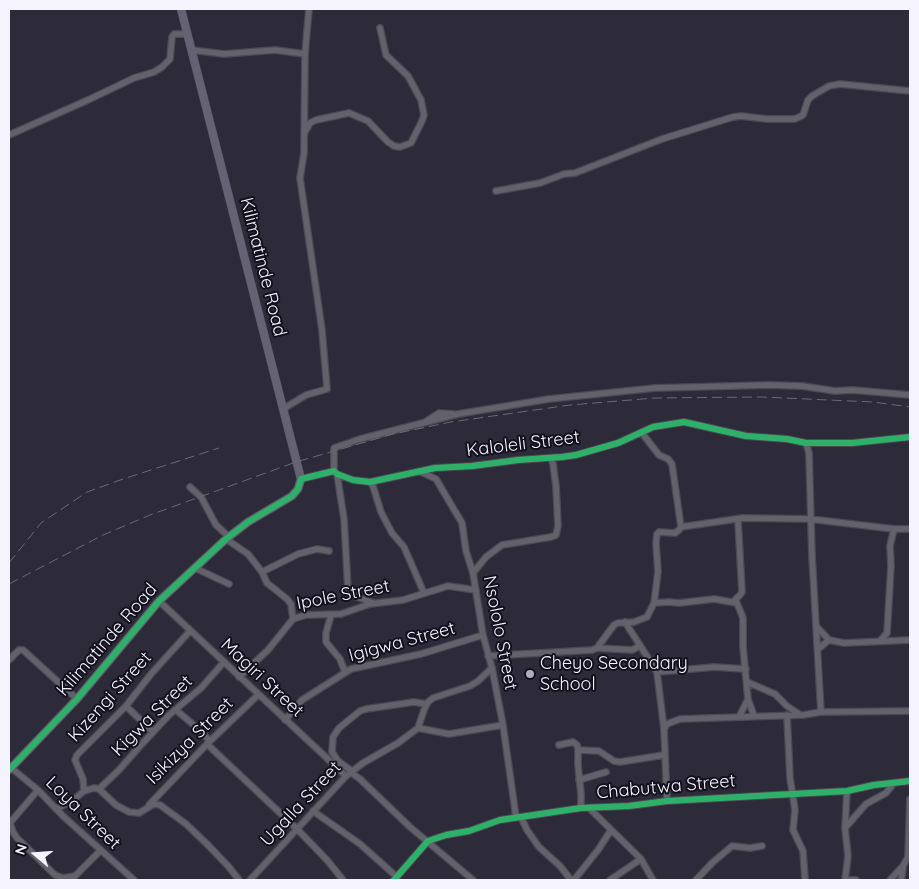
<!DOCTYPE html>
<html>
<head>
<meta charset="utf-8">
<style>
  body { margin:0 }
  #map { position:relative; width:919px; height:889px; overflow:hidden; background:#2d2b39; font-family:Quicksand,sans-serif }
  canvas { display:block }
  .frame { position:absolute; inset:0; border:10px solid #f4f3fe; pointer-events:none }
  .north { position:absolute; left:10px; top:829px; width:50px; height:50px; -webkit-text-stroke:4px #12101c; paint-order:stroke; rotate:288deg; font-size:14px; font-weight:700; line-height:20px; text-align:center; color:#f4f3fe }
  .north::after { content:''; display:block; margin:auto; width:18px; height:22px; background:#f4f3fe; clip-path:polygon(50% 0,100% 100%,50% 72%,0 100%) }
</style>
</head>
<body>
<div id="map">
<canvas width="919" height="889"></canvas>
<div class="frame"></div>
<div class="north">N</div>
</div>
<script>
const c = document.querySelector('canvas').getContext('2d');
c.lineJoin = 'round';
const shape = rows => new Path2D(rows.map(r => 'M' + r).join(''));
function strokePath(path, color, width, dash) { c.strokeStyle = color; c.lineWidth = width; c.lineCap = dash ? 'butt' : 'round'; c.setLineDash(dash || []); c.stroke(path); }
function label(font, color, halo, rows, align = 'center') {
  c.font = font + ' Quicksand,sans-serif'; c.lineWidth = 4; c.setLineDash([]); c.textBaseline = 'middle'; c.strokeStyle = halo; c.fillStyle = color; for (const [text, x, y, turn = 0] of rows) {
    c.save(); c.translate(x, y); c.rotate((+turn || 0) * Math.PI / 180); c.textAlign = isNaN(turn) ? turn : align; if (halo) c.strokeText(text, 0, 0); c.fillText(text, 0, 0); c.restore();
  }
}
const minor = shape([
  [192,50,224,54,275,50,305,54],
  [305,132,310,123,316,120,349,113,368,121,388,142,394,146,400,147,411,143,422,121,424,115,421,100,408,76,386,55,380,28],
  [9,135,88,100,134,78,154,72,162,67,170,59,172,37,174,34,187,34],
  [496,191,540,183,564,174,575,173,662,139,733,117,741,116,767,119,795,119,803,115,808,100,812,96,829,86,840,84,910,91],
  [283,409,306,395,327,389,322,330,300,178,304,153,305,54,309,9],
  [425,422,439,413,453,414],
  [642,433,659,455,668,459,672,464,681,527],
  [806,443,809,453,812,556,821,712],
  [334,471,334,448,360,439,458,414,549,399,655,388,769,385,802,386,835,391,853,390,910,395],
  [421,472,436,479,462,523,466,551,473,573,483,635,492,668,503,725,516,817],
  [337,474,344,519,348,590,350,594,373,603],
  [301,479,334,471,337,474,353,480,370,482,435,468,472,466,518,460,562,457,576,455,618,443,653,427,684,422,746,436,787,439,806,443,852,443,910,437],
  [370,482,373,486,381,512,392,533,404,547,424,593],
  [190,487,201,497,216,525,229,537],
  [226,539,248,554,262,572,267,583,287,599,291,604,293,619],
  [195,568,229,584],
  [262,572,298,554,317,549,329,551],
  [473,573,486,557,502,545,551,537,556,535,558,526,556,486,553,464,551,458],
  [159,601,346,776],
  [734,601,740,595,742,592,738,520],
  [654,603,669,602,679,603,714,599,737,603,743,618,743,647,748,699,739,717],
  [331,615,326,633,326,642,340,659,345,672],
  [625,622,657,672,664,729,667,801],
  [817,627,829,640],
  [880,641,887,633,891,566,890,546,894,529],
  [597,648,632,650,640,646],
  [818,649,829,640,844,643,910,640],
  [488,656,592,650,597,648,614,625,618,623,634,622,647,617,654,603,658,572,656,543,657,534,659,532,675,533,679,530,681,527,743,518,810,519,894,529,910,529],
  [9,660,19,650,23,650,77,699],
  [657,672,714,667,746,669],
  [239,677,268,650,293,619,306,615,341,614,370,604,403,600,448,586,476,590],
  [747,682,775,694,787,706,799,714],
  [748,699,754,716],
  [126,706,153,732],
  [176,710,195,726,210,741],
  [787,715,790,778,795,810,793,830,803,851,805,880],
  [285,720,302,700,351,669,421,654,483,635],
  [418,728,449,734,503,725],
  [664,729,667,724,680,719,803,715,821,712,910,711],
  [207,744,297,829,327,860,343,880],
  [559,745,573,742,577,745,578,750,578,765,581,794,581,808],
  [578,750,599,751,614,761,620,762,664,755],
  [9,766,38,790,63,816,134,880],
  [352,771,338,761,332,752,333,737,339,728,360,711,366,709,414,702,426,704],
  [350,772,360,779,410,827,473,880],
  [579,780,606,772],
  [99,789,119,770,140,746,169,715,201,688,224,662],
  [84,791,83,779,75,760,77,755,126,706,151,674,190,631],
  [149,805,207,744,258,695],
  [589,808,641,859,653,880],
  [56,809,72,801,84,791,94,788,99,789,116,805,129,812,139,813,154,804,160,805,186,824,208,845,229,867,239,880],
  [313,811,360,844,397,877],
  [521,817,527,830,539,847,560,866,571,880],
  [10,823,13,832,17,838,55,875,63,878,75,876],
  [9,824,38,790],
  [845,828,866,804,886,793,894,783],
  [73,878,100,851],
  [250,880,346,776,363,763,398,743,418,728,424,710,428,702,433,698,470,686,478,681,492,668],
  [394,880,428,841,446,835,469,831,500,820,581,808,629,806,667,801,847,791,874,785,910,781],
  [574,880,598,850,611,830],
  [610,880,641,859],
  [696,880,712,863,732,846,750,848,762,846],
  [845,880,848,856,845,828,847,791],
  [847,880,856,880],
  [890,880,903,866,908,857,910,799],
  [901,880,903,868]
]);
const major = shape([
  [9,770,77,699,159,601,226,539,248,522,292,496,298,489,301,479,181,9]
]);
const rail = shape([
  [9,563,41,523,87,492,123,479,219,448],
  [9,584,103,535,150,515,296,462,393,434,451,422,570,405,655,398,762,397,873,402,910,407]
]);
const cycleway = shape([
  [9,770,77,699,159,601,226,539,248,522,292,496,298,489,301,479,334,471,337,474,353,480,370,482,435,468,472,466,518,460,562,457,576,455,618,443,653,427,684,422,746,436,787,439,806,443,852,443,910,437],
  [394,880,428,841,446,835,469,831,500,820,581,808,629,806,667,801,847,791,874,785,910,781]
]);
const markers = [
  [530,674,5,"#aeadb9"]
];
const streetNames = [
  ["Kilimatinde Road",263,267,76],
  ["Kaloleli Street",523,444,-7],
  ["Ipole Street",343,595,-11],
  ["Nsololo Street",500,633,79],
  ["Kilimatinde Road",107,640,-49],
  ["Igigwa Street",402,642,-15],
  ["Magiri Street",262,678,43],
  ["Kizengi Street",110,697,-48],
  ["Kigwa Street",152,716,-45],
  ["Isikizya Street",190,741,-45],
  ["Chabutwa Street",666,787,-5],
  ["Ugalla Street",301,804,-47],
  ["Loya Street",83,813,44]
];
const poiNames = [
  ["Cheyo Secondary",540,664],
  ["School",540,685]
];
strokePath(minor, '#4b4954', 8);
strokePath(major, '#4b4954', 9);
strokePath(minor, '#62616c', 5.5);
strokePath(major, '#656273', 8);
strokePath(rail, '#6b6974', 1, [10, 5]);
strokePath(cycleway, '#2db169', 6);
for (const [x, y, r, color] of markers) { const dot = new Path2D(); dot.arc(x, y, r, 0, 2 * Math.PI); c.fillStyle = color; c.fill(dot); strokePath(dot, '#12101c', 2); }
label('18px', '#f4f3fe', '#12101c', streetNames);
label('18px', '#f4f3fe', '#12101c', poiNames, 'left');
</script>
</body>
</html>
